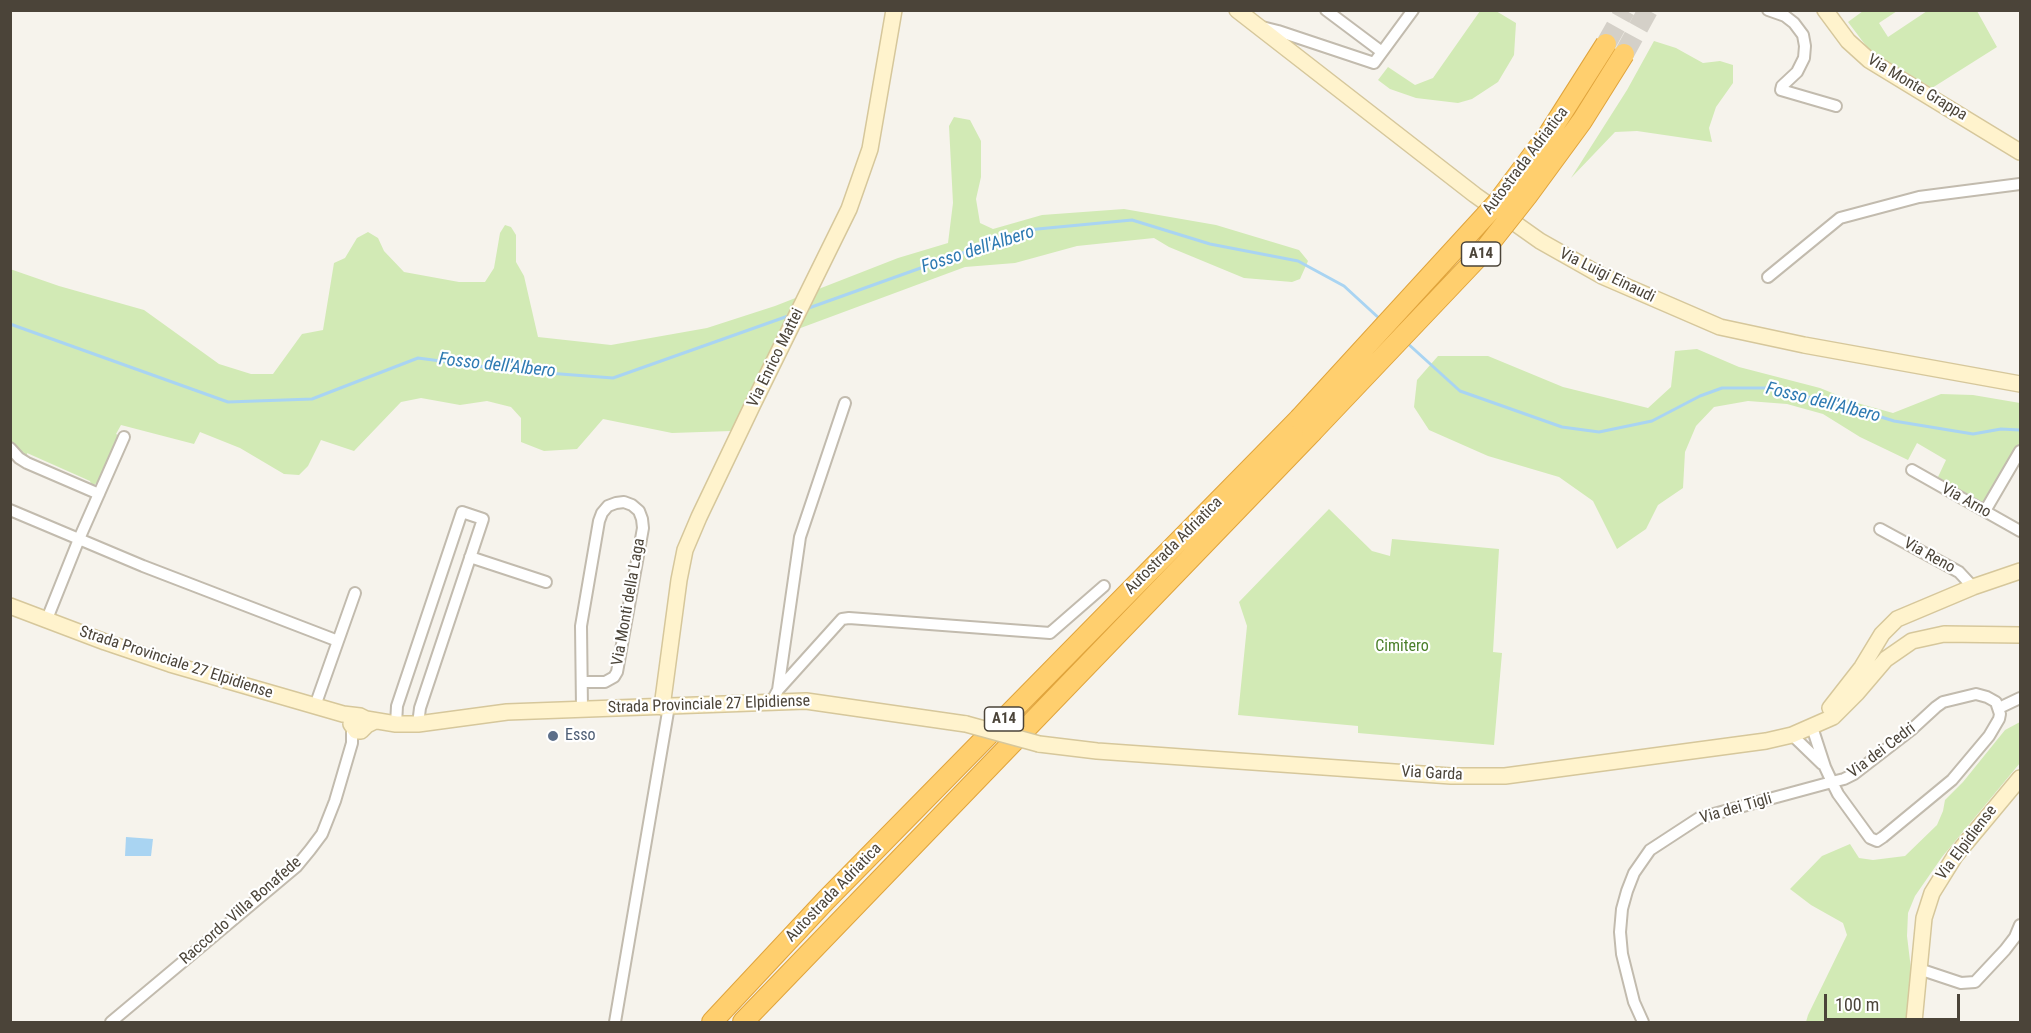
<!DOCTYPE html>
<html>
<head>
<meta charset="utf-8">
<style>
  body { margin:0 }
  #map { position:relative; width:2031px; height:1033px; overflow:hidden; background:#f6f3ec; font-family:"Roboto Condensed",sans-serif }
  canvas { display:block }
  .frame { position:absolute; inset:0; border:12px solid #4b4439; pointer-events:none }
  .scale { position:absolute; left:1824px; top:994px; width:136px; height:27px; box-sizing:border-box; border:3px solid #4b4439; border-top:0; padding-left:8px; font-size:18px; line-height:21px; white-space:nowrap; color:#4b4439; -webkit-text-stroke:4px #fff; paint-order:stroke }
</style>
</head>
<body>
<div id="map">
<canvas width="2031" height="1033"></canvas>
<div class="frame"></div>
<div class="scale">100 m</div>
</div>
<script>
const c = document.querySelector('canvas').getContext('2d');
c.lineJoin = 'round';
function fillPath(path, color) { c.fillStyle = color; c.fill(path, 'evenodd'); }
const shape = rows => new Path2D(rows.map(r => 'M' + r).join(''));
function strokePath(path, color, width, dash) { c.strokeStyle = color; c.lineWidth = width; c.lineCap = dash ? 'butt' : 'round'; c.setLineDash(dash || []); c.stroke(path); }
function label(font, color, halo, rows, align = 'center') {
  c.font = font + ' "Roboto Condensed",sans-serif'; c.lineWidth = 4.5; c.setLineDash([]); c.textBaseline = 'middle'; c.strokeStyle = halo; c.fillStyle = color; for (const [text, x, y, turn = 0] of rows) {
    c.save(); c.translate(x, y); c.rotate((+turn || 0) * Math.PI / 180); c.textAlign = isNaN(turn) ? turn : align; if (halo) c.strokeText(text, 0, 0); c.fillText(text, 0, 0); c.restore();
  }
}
const green = shape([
  [1480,11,1496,11,1516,23,1514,55,1498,82,1472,99,1458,103,1416,98,1390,89,1378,80,1388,67,1415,85,1433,78],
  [1863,11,1897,11,1879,23,1888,37,1927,11,1977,11,1997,47,1932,88,1870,51,1848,22],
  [1654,41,1676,48,1703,63,1720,61,1733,65,1733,83,1716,107,1709,128,1712,142,1637,131,1615,132,1571,178,1627,90],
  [954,117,970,120,981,141,981,177,976,199,980,223,993,229,1042,215,1124,209,1216,225,1299,250,1308,261,1300,279,1292,282,1244,278,1169,247,1154,238,1077,246,1015,263,965,267,779,336,731,431,672,433,603,419,577,449,544,451,521,442,521,418,511,407,487,401,460,405,421,398,401,402,354,451,321,440,308,466,299,475,284,474,240,448,200,432,194,444,121,425,116,434,121,437,103,477,92,487,90,481,27,453,28,460,11,444,10,269,59,286,144,310,219,364,251,374,273,374,302,334,323,330,334,263,345,258,357,238,368,232,378,238,384,251,404,272,459,282,485,282,494,268,500,233,505,225,511,227,516,235,516,262,524,276,538,337,611,345,707,328,775,306,898,258,948,243,953,203,949,126],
  [1697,349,1739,367,1820,388,1857,403,1893,413,1941,394,1973,395,2020,403,2020,443,1984,503,1938,477,1946,460,1917,443,1908,460,1860,437,1823,414,1787,404,1748,401,1714,407,1696,426,1685,452,1683,488,1658,505,1646,529,1617,549,1593,501,1559,477,1488,456,1429,430,1414,407,1417,380,1438,356,1488,356,1563,387,1648,408,1671,387,1675,351],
  [1329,509,1372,551,1390,556,1392,539,1499,549,1493,652,1502,653,1494,745,1358,733,1358,726,1238,715,1247,626,1239,602],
  [2020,722,2020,763,1942,857,1915,896,1908,913,1907,936,1911,969,1908,1022,1806,1022,1808,1015,1847,935,1843,923,1811,905,1790,889,1822,856,1850,844,1859,858,1873,860,1905,856,1937,825,1943,811,1945,800,1963,782,2005,730]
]);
const water = shape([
  [126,837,153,839,151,856,125,856]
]);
const stream = shape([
  [806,309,1027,230,1132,220,1210,244,1298,261,1344,286,1381,320],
  [10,324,228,402,312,399,418,358,508,370,613,378,791,315],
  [1406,342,1460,391,1562,427,1599,432,1652,421,1700,396,1722,388,1766,388,1836,403,1894,421,1973,434,2001,429,2020,430]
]);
const highwayTunnel = shape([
  [1606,44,1625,10],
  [1624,54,1648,10]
]);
const street = shape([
  [1326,10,1382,52],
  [1768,10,1785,16,1794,23,1803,35,1805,46,1804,58,1797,72,1782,86,1781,90,1836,106],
  [1262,27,1278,31,1374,63,1413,10],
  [1768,277,1840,218,1919,197,2020,184],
  [10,448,19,458,27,463,99,494],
  [1912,470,2020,531],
  [10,510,143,566,338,641],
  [1985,511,2020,451],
  [1880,529,1959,572,1973,587],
  [470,557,546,582],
  [47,619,79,539,124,437],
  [582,682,605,682,614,677,617,672,643,528,642,519,639,511,632,505,624,502,616,503,608,506,602,513,599,521,581,626,582,708],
  [778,690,800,537,845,403],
  [772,701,778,690,842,619,849,618,1050,633,1104,586],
  [315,706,355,593],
  [1999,708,2020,698],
  [396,724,397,706,462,512,483,519,420,708,418,724],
  [1792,735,1822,764],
  [1919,969,1961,983,1975,982,2005,950,2015,937,2020,925],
  [111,1022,296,867,310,850,322,834,335,801,352,743,352,726],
  [615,1022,669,706],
  [1643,1022,1634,1002,1622,954,1620,932,1622,909,1627,891,1634,873,1650,850,1699,818,1832,782,1844,779,1854,774,1911,730,1936,707,1943,702,1976,694,1987,697,1996,702,2000,714,1999,719,1989,736,1952,780,1883,837,1877,841,1870,838,1838,794,1832,782,1825,767,1812,727]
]);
const secondary = shape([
  [1237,10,1475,195,1540,241,1602,276,1720,327,1804,345,2020,384],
  [1825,10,1848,41,1869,60,2020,152],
  [10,606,105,642,170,664,343,714,360,716,366,719,367,725],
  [662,707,679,580,685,550,699,517,753,404,849,209,870,149,894,10],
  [1830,708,1862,667,1882,634,1897,619,1973,587,2020,571],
  [356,716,352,719,351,724,356,731,361,731,367,725,375,721],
  [366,719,396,724,418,724,507,712,806,701,966,724],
  [1039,744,1097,751,1451,776,1505,776,1766,741,1792,735,1833,717,1857,693,1886,659,1912,641,1944,634,2020,635],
  [1914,1022,1924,918,1932,893,1955,856,2020,778]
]);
const highway = shape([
  [712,1022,826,900,1299,419],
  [743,1022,1312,432]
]);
const secondaryBridge = shape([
  [966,724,1039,744]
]);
const highwayBridge = shape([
  [1299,419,1497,203,1550,132,1606,44],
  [1312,432,1482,253,1527,196,1582,121,1624,54]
]);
const markers = [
  [553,736,6,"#5c6f8a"]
];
const shields = [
  [1481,254,39],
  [1004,719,39]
];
const shieldNames = [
  ["A14",1481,254],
  ["A14",1004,719]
];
const streetNames = [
  ["Via Monte Grappa",1917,88,31],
  ["Autostrada Adriatica",1526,161,-53],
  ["Via Luigi Einaudi",1607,276,26],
  ["Via Enrico Mattei",776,358,-64],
  ["Via Arno",1966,501,29],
  ["Autostrada Adriatica",1174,546,-45],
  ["Via Reno",1929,556,29],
  ["Via Monti della Laga",629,602,-80],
  ["Strada Provinciale 27 Elpidiense",176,663,18],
  ["Strada Provinciale 27 Elpidiense",709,705,-2],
  ["Via dei Cedri",1882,751,-37],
  ["Via Garda",1432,774,3],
  ["Via dei Tigli",1736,809,-16],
  ["Via Elpidiense",1967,843,-53],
  ["Autostrada Adriatica",834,893,-46],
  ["Raccordo Villa Bonafede",241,911,-41]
];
const parkNames = [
  ["Cimitero",1402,647]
];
const serviceNames = [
  ["Esso",565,736]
];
const waterNames = [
  ["Fosso dell'Albero",978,250,-18],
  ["Fosso dell'Albero",497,366,6],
  ["Fosso dell'Albero",1823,403,14]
];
fillPath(green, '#d2eab5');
fillPath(water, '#a9d4f2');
strokePath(stream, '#a9d4f2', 3);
strokePath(highwayTunnel, '#d4d0c8', 20, [20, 10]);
strokePath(street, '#c2bbae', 14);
strokePath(secondary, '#d6c79b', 18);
strokePath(highway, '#e0a43c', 22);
strokePath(street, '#fff', 10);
strokePath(secondary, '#fff3cd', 15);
strokePath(highway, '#ffcf6e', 20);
strokePath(secondaryBridge, '#d6c79b', 18, []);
strokePath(highwayBridge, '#e0a43c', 22, []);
strokePath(secondaryBridge, '#fff3cd', 15);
strokePath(highwayBridge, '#ffcf6e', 20);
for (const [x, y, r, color] of markers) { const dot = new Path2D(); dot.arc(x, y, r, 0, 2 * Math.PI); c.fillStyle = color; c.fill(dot); strokePath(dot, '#fff', 2); }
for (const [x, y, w] of shields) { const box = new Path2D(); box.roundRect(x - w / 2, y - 12, w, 24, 4.5); c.fillStyle = '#fff'; c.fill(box); strokePath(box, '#4b4439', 1.5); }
label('bold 15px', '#4b4439', null, shieldNames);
label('16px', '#4b4439', '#fff', streetNames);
label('16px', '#4a7f2a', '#fff', parkNames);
label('16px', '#4e5e75', '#fff', serviceNames, 'left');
label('italic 18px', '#2e7ab2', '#fff', waterNames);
</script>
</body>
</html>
